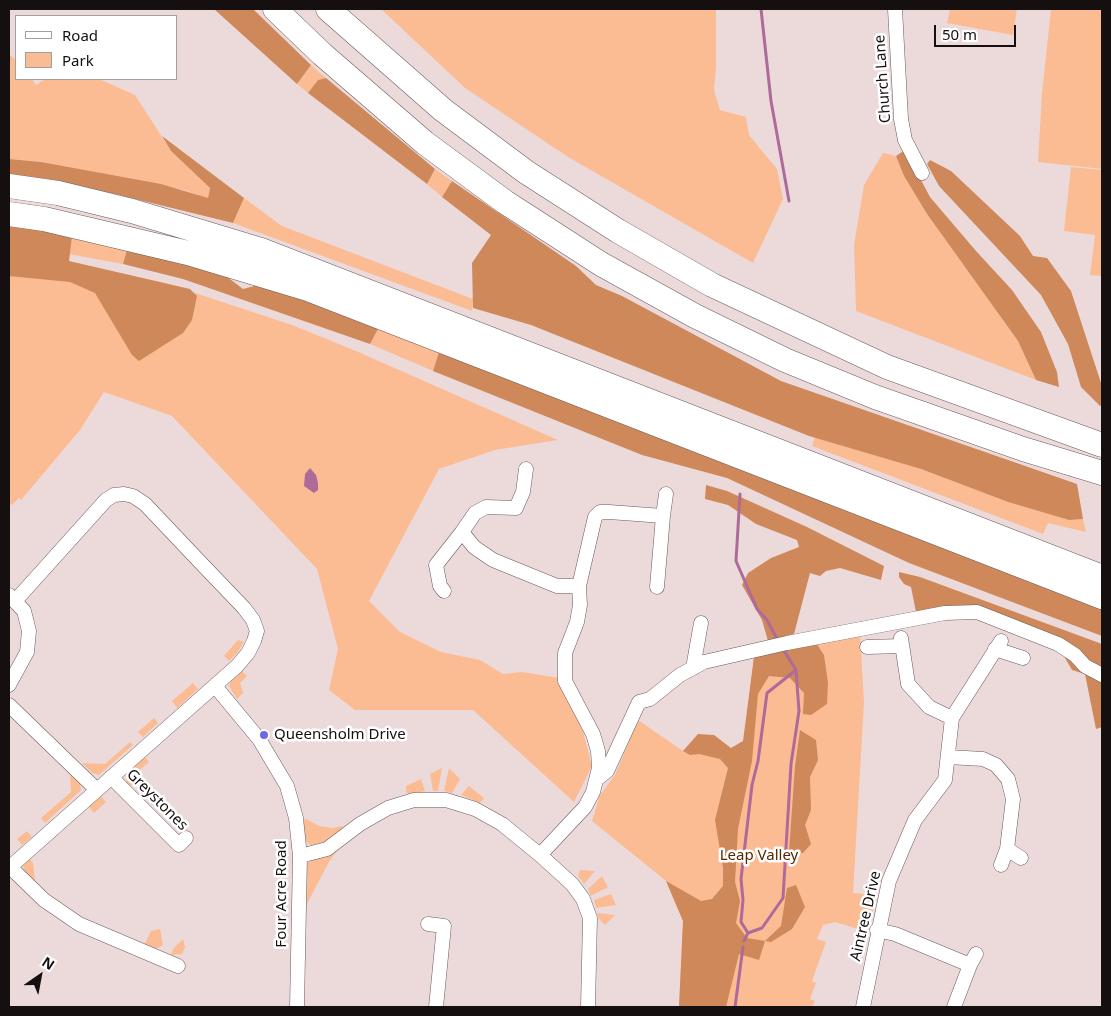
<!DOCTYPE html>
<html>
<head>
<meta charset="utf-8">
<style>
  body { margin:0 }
  #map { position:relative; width:1111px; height:1016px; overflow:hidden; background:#ecdadb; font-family:"Noto Sans",sans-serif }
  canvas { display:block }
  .frame { position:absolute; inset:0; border:10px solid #150f10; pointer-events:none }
  .legend { position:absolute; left:15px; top:15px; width:162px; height:65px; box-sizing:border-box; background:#fff; border:1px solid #a19f9f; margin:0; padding:6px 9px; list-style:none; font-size:15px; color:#150f10 }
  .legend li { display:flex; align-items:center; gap:10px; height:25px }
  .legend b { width:25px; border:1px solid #a19f9f }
  .north { position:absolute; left:15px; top:951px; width:50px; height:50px; -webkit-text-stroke:4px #fff; paint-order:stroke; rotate:33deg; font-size:14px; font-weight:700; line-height:20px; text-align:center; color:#150f10 }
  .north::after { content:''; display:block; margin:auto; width:18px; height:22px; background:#150f10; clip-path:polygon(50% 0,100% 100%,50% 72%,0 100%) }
  .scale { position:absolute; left:934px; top:25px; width:82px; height:22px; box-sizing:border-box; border:2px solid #150f10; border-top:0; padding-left:6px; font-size:15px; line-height:18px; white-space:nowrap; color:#150f10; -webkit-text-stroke:4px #fff; paint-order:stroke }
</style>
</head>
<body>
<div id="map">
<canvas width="1111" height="1016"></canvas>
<div class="frame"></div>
<ul class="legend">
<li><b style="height:6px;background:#fff"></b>Road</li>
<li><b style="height:14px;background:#fbbc93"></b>Park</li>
</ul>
<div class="north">N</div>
<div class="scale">50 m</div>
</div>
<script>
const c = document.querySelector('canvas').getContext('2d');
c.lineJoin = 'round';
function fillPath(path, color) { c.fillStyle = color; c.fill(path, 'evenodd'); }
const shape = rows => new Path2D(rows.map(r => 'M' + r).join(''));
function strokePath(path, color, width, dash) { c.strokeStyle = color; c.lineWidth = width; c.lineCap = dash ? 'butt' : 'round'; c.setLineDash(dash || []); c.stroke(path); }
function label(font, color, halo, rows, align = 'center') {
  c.font = font + ' "Noto Sans",sans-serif'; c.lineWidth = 5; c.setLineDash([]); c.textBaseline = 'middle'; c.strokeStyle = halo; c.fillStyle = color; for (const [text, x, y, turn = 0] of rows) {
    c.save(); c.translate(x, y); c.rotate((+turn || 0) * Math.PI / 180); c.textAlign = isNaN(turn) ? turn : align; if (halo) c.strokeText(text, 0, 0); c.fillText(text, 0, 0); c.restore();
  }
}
const green = shape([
  [381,9,716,9,716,67,714,90,720,110,746,117,749,135,777,169,783,199,753,263,568,157,465,88],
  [950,9,1017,9,1013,35,947,23],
  [1051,9,1102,9,1102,169,1038,162,1042,93],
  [9,54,16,60,16,79,32,79,36,85,45,79,99,79,135,95,171,151,210,188,208,199,184,190,41,162,9,159],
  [311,65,326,78,318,80,308,93,297,84],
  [883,153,896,156,904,176,927,214,1018,341,1036,380,856,311,854,245,864,185],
  [1071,167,1102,170,1102,276,1090,275,1095,235,1064,231],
  [435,169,452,181,442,197,427,184],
  [244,198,282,226,473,299,472,311,233,223],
  [72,236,128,246,123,264,69,254],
  [9,259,60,260,165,283,292,325,356,351,558,440,495,450,439,469,369,601,400,632,441,652,480,660,503,674,522,672,559,678,583,732,592,766,574,802,473,710,355,710,329,690,338,649,317,569,172,416,104,392,80,430,21,500,19,498,12,505,9,502],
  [378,329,439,352,433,371,370,344],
  [815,437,921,469,1008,502,1069,520,1083,519,1086,532,1048,523,1043,534,812,446],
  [860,633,864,702,853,893,877,895,869,928,858,929,835,922,823,925,817,939,826,942,812,981,816,983,810,999,815,1001,812,1007,679,1007,683,921,666,881,592,821,600,795,615,775,638,720,683,751,698,734,741,763,754,657],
  [238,640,244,642,237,653,229,661,224,656],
  [242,671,247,676,240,683,243,693,237,699,229,686,231,681],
  [193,683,198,689,177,708,172,701],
  [154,718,158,723,143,737,138,732],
  [130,742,133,745,99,775,92,773,82,763,105,764],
  [145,757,149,762,134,775,134,785,129,785,126,782,128,772],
  [442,768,438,791,433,791,430,774],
  [449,768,460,779,452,793,444,791],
  [70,774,80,783,81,790,45,823,41,818,71,792],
  [421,779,425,791,409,794,406,792,406,786],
  [469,786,484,798,480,803,461,795],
  [101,796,106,802,94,813,89,807],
  [306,819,319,826,333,828,341,826,344,828,332,841,311,845,305,841,300,822],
  [27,831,32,837,22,845,17,839],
  [336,849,338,850,330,860,307,904,306,913,307,863],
  [30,859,33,863,35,881,24,871,23,866],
  [580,870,595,871,584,884,578,876],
  [602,876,608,887,591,896,588,889],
  [611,894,616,905,596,908,594,900],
  [597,913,615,915,605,925,599,919],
  [160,929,163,945,154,950,144,946,151,931],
  [183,939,185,947,182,954,171,955,173,949]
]);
const forest = shape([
  [214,9,253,9,311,65,297,84],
  [326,78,435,169,427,184,308,93,318,80],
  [162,136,244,198,233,223,115,194,9,176,9,159,41,162,161,184,208,198,210,188,171,151],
  [905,150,930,197,976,251,1012,290,1041,332,1057,372,1059,387,1036,380,1018,341,927,214,904,176,896,156],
  [930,160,951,171,1020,236,1033,256,1047,258,1071,291,1102,386,1102,404,1100,406,1081,387,1068,344,1041,295,939,186,927,164],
  [452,181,576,266,596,285,622,296,781,381,1077,484,1083,519,1069,520,1008,502,921,469,809,436,531,325,473,308,472,263,491,235,442,197],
  [9,225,72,236,69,261,190,289,197,296,192,320,183,333,139,361,132,355,95,293,70,282,9,276],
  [128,246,222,273,243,289,262,284,378,329,370,344,183,279,123,264],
  [439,352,565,399,650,435,682,444,1102,608,1102,636,909,563,727,478,642,455,433,371],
  [706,485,727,491,807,527,884,566,881,580,840,568,826,571,820,576,810,573,794,634,768,641,762,620,742,585,748,573,771,558,799,547,797,540,756,524,728,505,705,499],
  [899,572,920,577,1102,644,1102,670,1071,650,955,607,916,612,911,587,904,584,899,577],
  [816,643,824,655,828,683,827,704,811,715,803,714,804,693,790,678,769,676,758,694,752,761,738,829,735,882,740,901,736,923,747,938,765,941,781,926,787,888,796,885,805,907,792,929,771,942,765,941,759,960,739,954,726,1007,679,1007,683,921,666,881,701,901,712,899,723,886,723,868,715,820,728,768,720,759,699,754,690,755,683,751,698,734,714,735,731,748,743,741,754,657],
  [1061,651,1102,680,1102,727,1096,729,1085,674,1072,670],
  [800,730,816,740,818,760,810,777,811,810,805,825,811,844,803,853,789,852,795,766]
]);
const water = shape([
  [310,468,316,475,318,483,318,490,314,493,304,486,305,474]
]);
const stream = shape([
  [761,9,771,101,789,201],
  [740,494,736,561,757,609,767,620,778,641],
  [748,933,741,922,743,900,741,879,752,785,758,761,767,693,796,670],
  [744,941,748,933,762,928,783,898,791,764,799,711,796,670,783,649],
  [735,1007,743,947]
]);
const street = shape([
  [895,9,901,119,905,140,922,173],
  [526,469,523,492,516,508,486,507,475,513,462,532,474,547,493,560,557,586,579,586],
  [657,587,663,516],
  [444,591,440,586,436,565,462,532],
  [901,638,908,684,929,707,952,718],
  [867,647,902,646],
  [995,649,1023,658],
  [693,668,701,623],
  [9,685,27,652,29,631,24,611,9,595],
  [215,686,259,739,287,786,296,818,300,856,297,1007],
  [9,705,97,790],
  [948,757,983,759,996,765,1008,779,1013,799,1007,849,1001,865],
  [111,777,179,845,186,838],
  [597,779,607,771,639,702,650,699,680,675,704,662,787,643,945,613,977,612,1058,644,1075,655,1085,666,1102,675],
  [1007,849,1021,858],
  [540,855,585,807,593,792,599,768,598,751,593,734,565,681,565,653,577,622,580,605,579,586,595,517,600,512,609,512,663,516,666,494],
  [300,856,327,849,360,824,388,808,414,800,446,800,475,809,502,824,540,855,572,884,583,899,590,918,588,1007],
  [10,867,44,900,79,924,178,966],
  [9,868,237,666,248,653,254,641,257,631,253,620,244,608,199,561,145,504,133,496,124,494,114,495,106,500,16,600],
  [428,924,444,926,436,1007],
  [877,930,895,934,970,965,976,954],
  [863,1007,889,881,915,820,945,780,952,718,1001,641],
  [954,1007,970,965]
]);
const highway = shape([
  [275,9,322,54,425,143,505,202,601,264,695,316,785,360,875,397,1023,449,1102,473],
  [328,9,443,110,526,172,618,231,712,285,887,367,1102,445],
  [9,186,58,193,132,211,261,250,1102,577],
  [9,214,44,219,188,253,308,289,1102,597]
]);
const markers = [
  [264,735,5,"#7067e2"]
];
const streetNames = [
  ["Church Lane",883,79,-94],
  ["Greystones",157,800,45],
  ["Four Acre Road",282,894,-90],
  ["Aintree Drive",866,916,-77]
];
const poiNames = [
  ["Queensholm Drive",274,735]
];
const parkNames = [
  ["Leap Valley",759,856]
];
fillPath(green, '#fbbc93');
fillPath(forest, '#ce8859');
fillPath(water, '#ae6a99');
strokePath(stream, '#ae6a99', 3);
strokePath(street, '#695b5b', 15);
strokePath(highway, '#695b5b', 25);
strokePath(street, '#fff', 14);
strokePath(highway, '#fff', 24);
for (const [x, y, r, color] of markers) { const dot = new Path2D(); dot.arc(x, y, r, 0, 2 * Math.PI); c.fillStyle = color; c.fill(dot); strokePath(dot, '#fff', 2); }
label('15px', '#150f10', '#fff', streetNames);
label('15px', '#150f10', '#fff', poiNames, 'left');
label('15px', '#542801', '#fff', parkNames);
</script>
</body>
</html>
